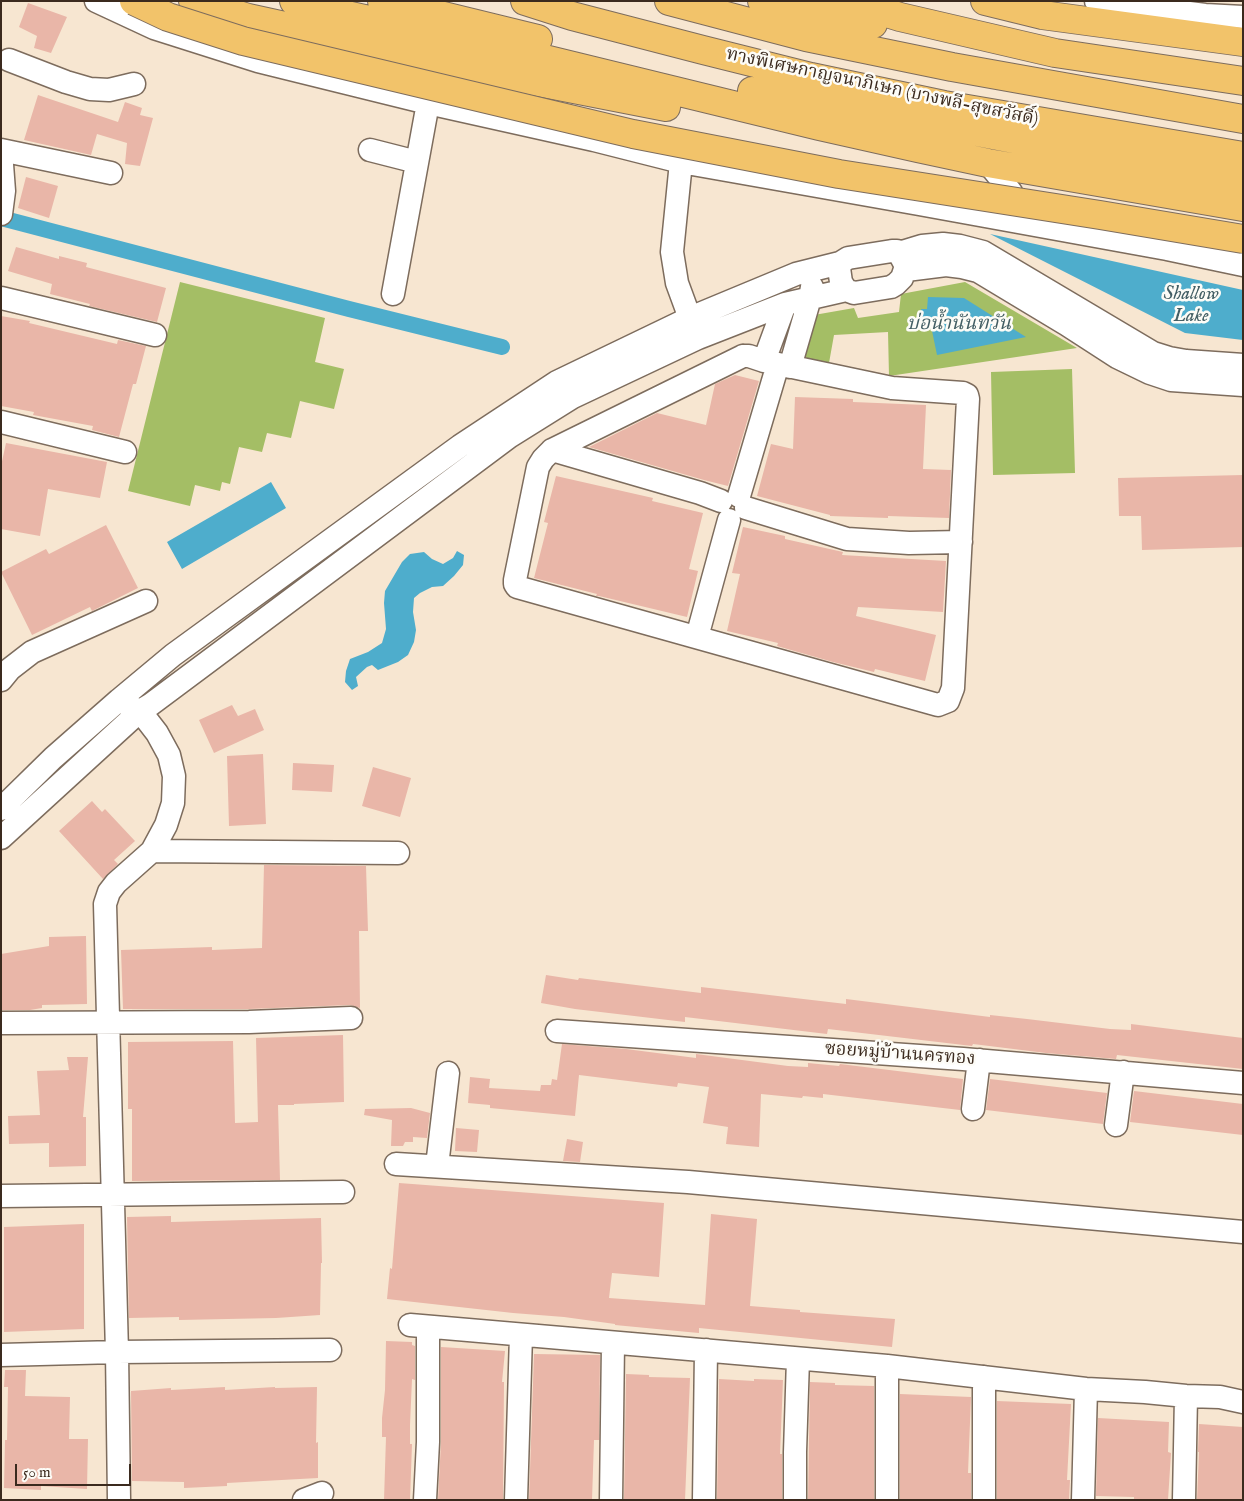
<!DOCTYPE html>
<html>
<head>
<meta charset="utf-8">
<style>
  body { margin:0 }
  #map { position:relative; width:1244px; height:1501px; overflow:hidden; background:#f7e6d1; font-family:"IM FELL English",serif }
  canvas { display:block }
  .frame { position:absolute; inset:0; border:2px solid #3b2a1e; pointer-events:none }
  .scale { position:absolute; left:15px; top:1464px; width:116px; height:22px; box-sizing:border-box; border:2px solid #3b2a1e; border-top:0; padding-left:6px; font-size:15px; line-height:18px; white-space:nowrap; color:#3b2a1e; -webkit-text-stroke:4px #fdfcf7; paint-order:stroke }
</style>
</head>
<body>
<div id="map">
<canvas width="1244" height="1501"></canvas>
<div class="frame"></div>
<div class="scale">50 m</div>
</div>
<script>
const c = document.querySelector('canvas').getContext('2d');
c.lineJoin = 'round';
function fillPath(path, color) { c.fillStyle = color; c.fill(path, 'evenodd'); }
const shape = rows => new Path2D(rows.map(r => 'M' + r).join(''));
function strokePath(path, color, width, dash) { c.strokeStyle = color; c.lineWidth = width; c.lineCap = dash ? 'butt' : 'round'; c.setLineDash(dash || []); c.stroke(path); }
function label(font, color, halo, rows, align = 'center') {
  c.font = font + ' "IM FELL English","Noto Serif Thai",serif'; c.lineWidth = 5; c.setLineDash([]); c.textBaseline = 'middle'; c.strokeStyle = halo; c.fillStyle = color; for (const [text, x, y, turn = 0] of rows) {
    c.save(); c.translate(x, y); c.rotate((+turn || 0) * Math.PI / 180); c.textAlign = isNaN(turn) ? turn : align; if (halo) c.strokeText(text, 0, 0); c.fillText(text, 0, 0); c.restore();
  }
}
const green = shape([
  [180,282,325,318,315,362,344,369,334,409,300,401,291,438,267,433,262,452,239,447,230,484,222,482,220,491,195,485,190,506,128,491],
  [965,282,1077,348,889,376,888,332,834,335,829,363,798,356,814,315,854,308,858,318,899,312,901,294],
  [1072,369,1075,473,993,475,991,372]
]);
const water = shape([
  [990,234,1243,290,1243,340,1185,333],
  [928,297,964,298,1026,337,937,355,931,326,924,327,921,309,927,309],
  [271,482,286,508,182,569,167,542],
  [457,551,464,555,463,565,454,576,443,586,432,587,420,593,414,598,413,612,416,630,414,642,408,655,398,662,378,670,372,665,367,667,356,677,358,686,352,690,345,682,346,671,350,659,368,652,382,643,386,629,384,603,385,591,402,562,410,554,424,552,432,559,443,564,453,558]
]);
const canal = shape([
  [1,218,349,309,502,347]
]);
const building = shape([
  [28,3,67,17,51,53,34,48,37,36,19,27],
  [38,95,118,122,125,102,142,108,140,115,153,118,140,166,125,164,127,143,97,134,91,155,24,140],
  [26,177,58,186,49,218,18,208],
  [16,247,59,259,59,256,87,263,86,267,166,288,157,322,89,306,90,304,50,294,52,284,8,271],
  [1,316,30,321,29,323,117,344,118,340,146,346,136,384,133,384,119,437,92,430,93,426,33,415,34,412,1,406],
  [735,375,759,381,728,486,704,480,589,447,657,413,706,425,715,384],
  [795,397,853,399,853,402,926,405,923,469,951,470,949,518,888,516,888,518,830,516,830,515,757,496,771,444,793,449],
  [6,443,107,462,100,498,48,489,40,536,1,529,1,466],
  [1243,475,1243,547,1142,550,1141,516,1119,516,1118,478],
  [556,476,653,498,652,501,703,513,689,569,698,571,687,617,599,596,596,596,597,594,534,578,548,523,544,522],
  [106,525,138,588,92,611,90,607,32,635,1,572,46,549,49,554],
  [743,527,785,536,785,539,843,552,842,555,946,561,943,612,858,607,856,616,936,635,925,681,875,669,874,672,833,662,777,646,778,643,727,631,740,574,732,573],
  [232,705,238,716,255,709,264,730,214,753,199,720],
  [263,754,266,824,229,826,227,756],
  [293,763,334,765,332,792,292,790],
  [373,767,411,778,400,817,362,806],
  [92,801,102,812,105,809,135,841,114,860,118,864,103,879,59,831],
  [264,865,366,866,368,931,359,931,360,1008,350,1005,249,1009,123,1009,121,950,212,947,212,950,262,948],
  [86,936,87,1004,42,1005,42,1008,30,1010,1,1010,1,954,49,946,49,937],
  [546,975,578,980,579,978,701,993,701,987,846,1004,846,999,990,1017,990,1015,1027,1019,1110,1029,1131,1030,1131,1024,1243,1038,1243,1069,1117,1055,1116,1059,1046,1053,973,1044,972,1046,828,1029,827,1034,685,1017,685,1022,575,1009,541,1003],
  [343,1035,344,1102,294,1104,294,1105,278,1105,280,1180,132,1181,132,1109,128,1109,128,1042,233,1041,235,1123,258,1122,256,1038],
  [562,1044,626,1049,696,1058,696,1054,788,1066,808,1067,808,1063,839,1066,840,1064,963,1079,960,1110,823,1094,823,1098,803,1096,802,1098,761,1094,759,1147,726,1144,728,1127,703,1123,709,1087,678,1083,677,1087,579,1075,575,1116,490,1108,490,1105,468,1103,470,1077,490,1079,489,1088,540,1091,541,1085,551,1085,552,1079,557,1080],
  [67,1057,88,1057,83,1117,86,1117,86,1166,49,1167,49,1143,9,1144,8,1116,40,1115,37,1071,69,1070],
  [990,1079,1107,1093,1103,1124,986,1110],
  [1134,1091,1243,1104,1243,1135,1130,1122],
  [411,1108,430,1113,427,1138,413,1137,413,1142,405,1142,403,1146,391,1146,392,1120,364,1115,365,1109],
  [456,1128,479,1130,477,1152,455,1151],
  [567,1139,583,1142,580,1162,563,1161],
  [399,1183,664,1203,659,1277,612,1273,609,1298,705,1305,711,1214,757,1219,750,1306,800,1310,800,1312,895,1319,892,1347,699,1328,699,1333,688,1332,615,1325,615,1324,564,1317,513,1313,387,1299,390,1268,392,1269],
  [171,1216,171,1222,321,1218,322,1263,321,1263,320,1315,276,1318,179,1320,179,1317,129,1318,127,1217],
  [84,1224,84,1329,4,1332,4,1227],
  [386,1341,412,1342,412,1345,415,1346,415,1380,412,1379,410,1425,410,1444,412,1444,410,1500,384,1500,386,1437,382,1437,382,1418,385,1390],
  [441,1347,505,1351,502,1382,504,1382,503,1500,438,1500,441,1442],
  [534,1354,600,1355,599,1440,594,1440,592,1500,529,1500],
  [5,1370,26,1370,25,1396,70,1397,69,1439,88,1439,87,1489,41,1486,41,1490,4,1488,5,1440,7,1440,8,1387,4,1387],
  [626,1374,649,1375,649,1377,690,1378,685,1500,624,1500],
  [719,1379,754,1381,754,1379,783,1380,780,1454,782,1454,782,1500,717,1500],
  [810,1382,835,1383,835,1385,874,1386,874,1500,808,1500],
  [225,1387,225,1390,275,1387,275,1388,317,1387,316,1443,318,1442,318,1478,227,1483,227,1486,184,1488,184,1482,132,1481,131,1391,171,1388,171,1390],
  [900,1394,971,1397,968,1473,971,1473,971,1500,900,1500],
  [997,1401,1071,1404,1067,1480,1070,1480,1069,1500,997,1500],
  [1098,1418,1169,1422,1168,1452,1171,1453,1168,1500,1134,1500,1134,1497,1096,1496],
  [1199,1424,1243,1427,1243,1500,1197,1500,1199,1452,1198,1452]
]);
const minor = shape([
  [96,1,154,28,258,61,428,103,594,140,681,162,919,204,1167,249,1243,265],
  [1096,1,1205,15,1243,17],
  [9,60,66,82,90,89,109,90,134,84],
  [1,150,111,173],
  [370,150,417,162],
  [1,151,4,191,1,214],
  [681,162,672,252,677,283,695,332],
  [988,163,1011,192,1016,216],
  [892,251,897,251,899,253,906,266,902,278,896,284,891,287,854,293,846,290,841,282,839,268,840,263,848,258,892,251],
  [899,253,922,246,943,244,960,246,983,252,1153,353,1169,358,1186,361,1243,365],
  [906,270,946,265,962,267,978,271,1066,324,1117,357,1150,373,1171,380,1243,385],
  [393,294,428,103],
  [1,298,155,335],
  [743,356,749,356,764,361,892,388,963,393,967,395,968,399,953,688,948,701,938,705,517,587,515,584,515,580,538,467,543,459,552,450,743,356],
  [764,361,785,304],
  [790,367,810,298,812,287],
  [1,422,125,452],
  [552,450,700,493,721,501],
  [739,496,778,364],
  [746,508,847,539,909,543,961,542],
  [697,637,729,520],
  [1,680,10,669,32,652,146,601],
  [1,809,53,758,119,700,173,655,460,446,557,382,690,318,796,274,840,263],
  [1,838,140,711,150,705,509,437,573,397,698,338,785,304,846,290],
  [152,851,398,853],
  [1,1023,249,1022,351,1018],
  [557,1031,963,1059,1243,1083],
  [973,1109,979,1060],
  [1116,1125,1123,1072],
  [396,1164,688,1182,1243,1232],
  [437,1166,448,1073],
  [1,1196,343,1192],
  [410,1325,887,1366,1086,1389,1145,1392,1186,1396,1220,1397,1243,1402],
  [1,1355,117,1352,330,1350],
  [887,1366,887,1500],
  [119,1500,117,1352,105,904,109,892,116,883,152,851,166,825,173,803,174,776,169,755,157,733,140,711,126,704],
  [304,1500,322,1493],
  [425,1500,428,1442,428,1327],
  [516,1500,521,1335],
  [611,1500,613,1343],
  [704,1500,706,1350],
  [795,1500,795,1452,798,1359],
  [984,1500,984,1377],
  [1083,1500,1086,1389],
  [1184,1500,1186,1396]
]);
const highway = shape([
  [193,1,248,18,371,45,538,82,666,107],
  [294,1,315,8,540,58,819,126,918,148,988,163,1243,207],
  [382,1,538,39],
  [525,1,572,16,703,50,811,77,944,105,1243,156],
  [669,1,806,37,952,67,1243,119],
  [762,1,873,24],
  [848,1,900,17,1055,53,1243,81],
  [985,1,1042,15,1243,42],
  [752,91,787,99,848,107,1112,158,1243,179]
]);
const highwayBridge = shape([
  [134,1,168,17,243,41,633,134,839,174,1100,215,1243,239]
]);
const streetNames = [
  ["ทางพิเศษกาญจนาภิเษก (บางพลี-สุขสวัสดิ์)",882,88,12],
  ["ซอยหมู่บ้านนครทอง",900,1055,4]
];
const waterNames = [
  ["Shallow",1191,295],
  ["Lake",1191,317],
  ["บ่อน้ำนันทวัน",959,325]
];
fillPath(green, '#a4be65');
fillPath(water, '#4eadcc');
strokePath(canal, '#4eadcc', 16);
fillPath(building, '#e9b6a8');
strokePath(minor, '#7d6c5d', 25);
strokePath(highway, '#7d6c5d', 30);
strokePath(minor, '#fff', 22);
strokePath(highway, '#f2c36a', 28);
strokePath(highwayBridge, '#7d6c5d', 30, []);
strokePath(highwayBridge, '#f2c36a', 28);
label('18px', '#3b2a1e', '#fdfcf7', streetNames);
label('italic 19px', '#435e64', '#fdfcf7', waterNames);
</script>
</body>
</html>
